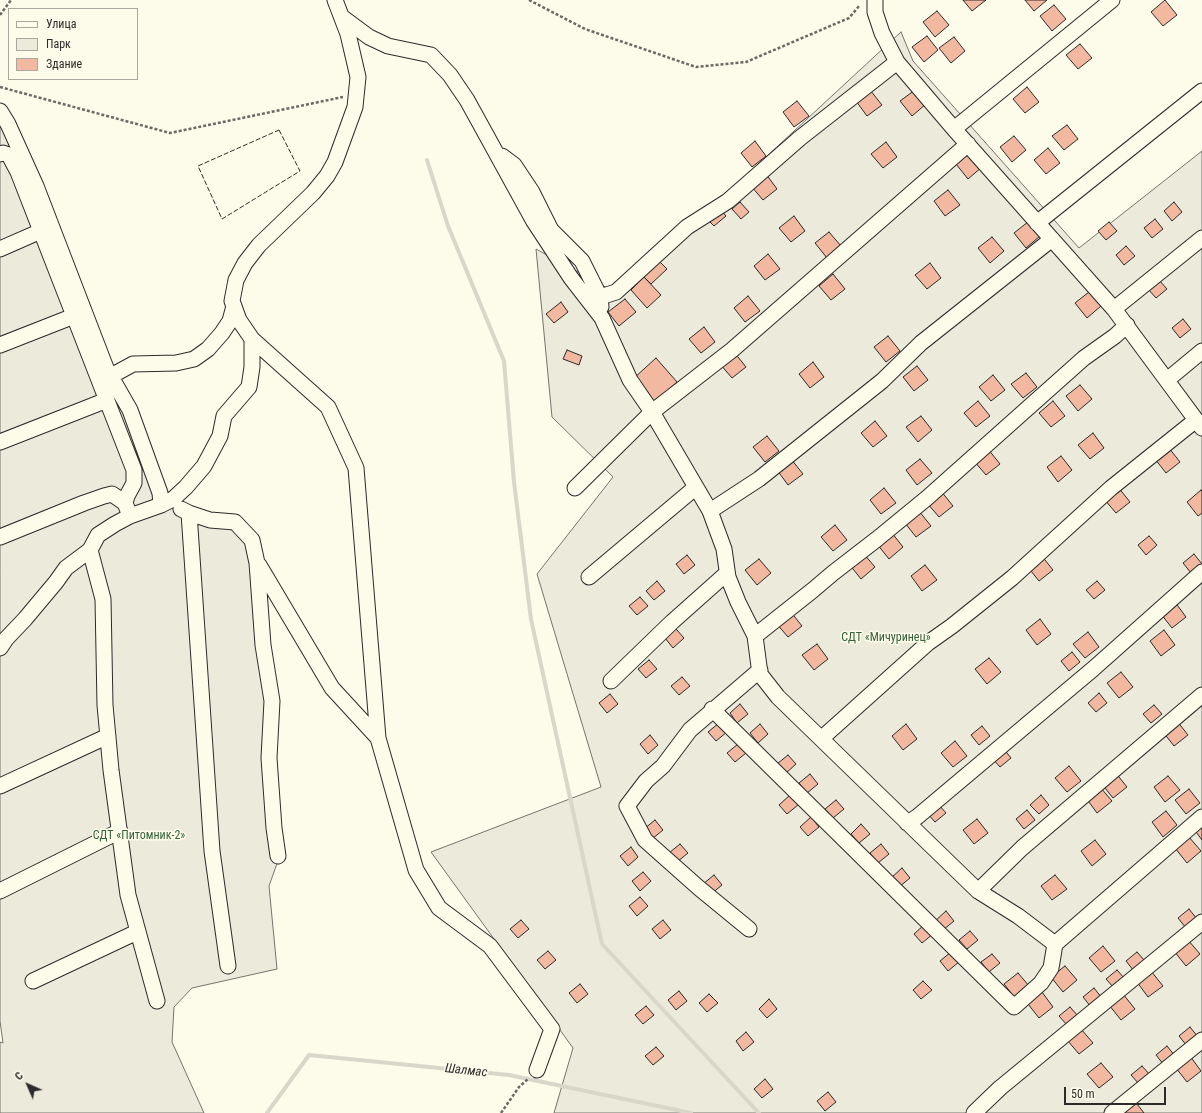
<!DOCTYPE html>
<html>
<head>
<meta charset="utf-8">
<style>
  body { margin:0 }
  #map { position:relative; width:1202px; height:1113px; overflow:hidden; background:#fdfbea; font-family:"Roboto Condensed",sans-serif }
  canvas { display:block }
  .legend { position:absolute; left:8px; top:8px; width:130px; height:72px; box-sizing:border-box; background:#fdfbea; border:1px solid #a9a89e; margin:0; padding:5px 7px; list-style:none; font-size:12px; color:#2b2b2b }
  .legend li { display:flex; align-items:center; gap:8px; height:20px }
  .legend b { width:20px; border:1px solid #a9a89e }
  .north { position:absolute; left:8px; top:1065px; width:40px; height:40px; -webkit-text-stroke:3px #fdfbea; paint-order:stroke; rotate:315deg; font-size:11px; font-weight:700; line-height:16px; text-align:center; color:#2b2b2b }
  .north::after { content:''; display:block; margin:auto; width:14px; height:18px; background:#2b2b2b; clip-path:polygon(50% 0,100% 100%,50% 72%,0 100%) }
  .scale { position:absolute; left:1064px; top:1087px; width:102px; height:18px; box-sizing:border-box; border:2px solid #2b2b2b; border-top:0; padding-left:5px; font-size:12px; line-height:14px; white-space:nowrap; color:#2b2b2b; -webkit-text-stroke:3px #fdfbea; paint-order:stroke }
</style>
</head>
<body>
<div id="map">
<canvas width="1202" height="1113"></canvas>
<ul class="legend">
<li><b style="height:5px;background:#fdfbea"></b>Улица</li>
<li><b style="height:11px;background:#ecebdb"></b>Парк</li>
<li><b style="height:11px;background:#f2b8a0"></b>Здание</li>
</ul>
<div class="north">С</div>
<div class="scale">50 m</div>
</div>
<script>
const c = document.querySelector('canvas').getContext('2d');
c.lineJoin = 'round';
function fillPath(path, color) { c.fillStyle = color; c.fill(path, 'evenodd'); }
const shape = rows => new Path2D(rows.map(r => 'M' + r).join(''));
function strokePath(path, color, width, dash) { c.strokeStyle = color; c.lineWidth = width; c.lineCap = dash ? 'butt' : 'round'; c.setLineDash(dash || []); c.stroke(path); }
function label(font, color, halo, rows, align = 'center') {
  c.font = font + ' "Roboto Condensed",sans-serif'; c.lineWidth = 3; c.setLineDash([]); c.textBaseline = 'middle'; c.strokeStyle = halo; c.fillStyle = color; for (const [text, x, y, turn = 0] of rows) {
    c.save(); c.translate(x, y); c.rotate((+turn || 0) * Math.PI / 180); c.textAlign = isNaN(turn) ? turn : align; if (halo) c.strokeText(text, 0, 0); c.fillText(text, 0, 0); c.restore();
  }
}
const green = shape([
  [901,32,913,61,1079,248,1202,151,1202,1113,554,1113,573,1048,431,852,601,787,537,574,613,477,552,417,536,249,618,294,901,32],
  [0,116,156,490,256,540,271,754,280,855,269,886,277,969,192,988,174,1007,172,1042,204,1113,0,1113,0,1042,3,1043,0,1021,0,116]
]);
const stream = shape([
  [427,160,448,226,504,361,514,482,531,619,602,944,759,1113],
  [267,1113,309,1055,509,1075,691,1113]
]);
const building = shape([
  [963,0,986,0,972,11,963,0],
  [1025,0,1047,0,1034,11,1025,0],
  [1165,0,1177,15,1163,26,1151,12,1165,0],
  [1054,5,1066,19,1052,31,1040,16,1054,5],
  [937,11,949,25,935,37,923,22,937,11],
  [927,36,938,50,924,62,912,47,927,36],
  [954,37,965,51,951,63,939,48,954,37],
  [1080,44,1092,58,1078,69,1066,55,1080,44],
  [1027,87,1039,102,1025,113,1013,99,1027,87],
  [870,90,882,105,867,116,856,101,870,90],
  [915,90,926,104,912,116,900,101,915,90],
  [797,101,809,116,794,127,783,112,797,101],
  [1067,125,1078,139,1064,150,1052,136,1067,125],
  [1014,136,1026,150,1012,162,1000,147,1014,136],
  [755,141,766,156,752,167,741,153,755,141],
  [886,142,897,157,883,168,871,154,886,142],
  [1048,148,1060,163,1046,174,1034,160,1048,148],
  [970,153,982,167,968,179,956,164,970,153],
  [766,174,777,189,763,200,751,186,766,174],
  [948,190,960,205,945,216,934,201,948,190],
  [740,202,749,212,741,219,732,209,740,202],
  [1174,202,1182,212,1172,221,1164,211,1174,202],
  [719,208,726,216,714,226,707,219,719,208],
  [794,216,805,231,791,242,779,228,794,216],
  [1155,219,1163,229,1152,238,1144,228,1155,219],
  [1028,222,1040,236,1026,248,1014,233,1028,222],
  [1109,222,1117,231,1106,240,1098,231,1109,222],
  [829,232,841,246,827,258,815,243,829,232],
  [992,237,1004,251,990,263,978,248,992,237],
  [1126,246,1135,256,1124,265,1116,255,1126,246],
  [768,254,780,269,765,280,754,266,768,254],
  [659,261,667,269,651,284,643,276,659,261],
  [930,263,941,278,927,289,915,275,930,263],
  [833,274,845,289,831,300,819,286,833,274],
  [644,277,661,295,647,308,631,290,644,277],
  [1159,280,1167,289,1156,298,1148,289,1159,280],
  [1089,292,1101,306,1087,318,1075,303,1089,292],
  [748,296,760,311,745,322,734,308,748,296],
  [625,299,636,312,619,326,608,312,625,299],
  [561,302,568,312,554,323,546,314,561,302],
  [1183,319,1191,329,1180,338,1172,328,1183,319],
  [704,327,715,342,701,353,689,339,704,327],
  [888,336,900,351,886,362,874,347,888,336],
  [567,350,582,356,579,365,563,359,567,350],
  [734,352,746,367,732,378,720,364,734,352],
  [656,358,677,382,655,403,633,379,656,358],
  [813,362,824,377,810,388,799,374,813,362],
  [917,366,928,380,914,391,903,377,917,366],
  [1026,373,1037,387,1023,398,1011,384,1026,373],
  [993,375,1005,390,991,401,979,387,993,375],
  [1080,385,1092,399,1078,411,1066,396,1080,385],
  [978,401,990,416,976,427,964,413,978,401],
  [1053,401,1065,416,1051,427,1039,413,1053,401],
  [921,416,932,430,918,442,906,427,921,416],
  [875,421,887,436,873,447,861,433,875,421],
  [1093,433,1104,448,1090,459,1078,445,1093,433],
  [767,436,779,451,765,462,753,447,767,436],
  [1169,448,1180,462,1166,473,1155,459,1169,448],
  [988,449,1000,464,986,475,974,461,988,449],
  [1061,456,1072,470,1058,482,1047,467,1061,456],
  [791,459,803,474,788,485,777,470,791,459],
  [920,459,932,473,917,485,906,470,920,459],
  [1118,487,1130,502,1116,513,1104,499,1118,487],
  [884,488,896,503,881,514,870,500,884,488],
  [1201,490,1202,492,1202,513,1198,516,1187,502,1201,490],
  [941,491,953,506,939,517,927,503,941,491],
  [919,511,931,526,916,537,905,523,919,511],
  [835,525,847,540,833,551,821,537,835,525],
  [892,533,903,547,889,559,877,544,892,533],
  [1149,536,1157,545,1146,555,1138,545,1149,536],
  [863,553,875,567,861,579,849,564,863,553],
  [1194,554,1202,564,1191,573,1183,563,1194,554],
  [687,555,695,565,684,574,676,564,687,555],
  [1041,555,1053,570,1039,581,1027,566,1041,555],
  [759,559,771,573,757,585,745,570,759,559],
  [925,565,937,580,922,591,911,576,925,565],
  [657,581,665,591,654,600,646,591,657,581],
  [1097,581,1105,590,1094,599,1086,590,1097,581],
  [640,597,648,606,637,615,629,606,640,597],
  [1175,602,1186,617,1172,628,1161,614,1175,602],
  [790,611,802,626,788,637,776,623,790,611],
  [1040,619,1051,634,1037,645,1026,630,1040,619],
  [676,629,684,638,673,648,665,638,676,629],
  [1164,630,1175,645,1161,656,1150,641,1164,630],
  [1088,632,1099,647,1085,658,1073,644,1088,632],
  [817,644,828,659,814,670,802,655,817,644],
  [1072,652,1080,662,1069,671,1061,661,1072,652],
  [989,658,1001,672,987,684,975,669,989,658],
  [649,660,657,669,646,678,638,669,649,660],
  [1121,672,1133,687,1119,698,1107,683,1121,672],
  [682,677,690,686,679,695,671,686,682,677],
  [1099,693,1107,703,1096,712,1088,703,1099,693],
  [610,694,618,704,607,713,599,703,610,694],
  [740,704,748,714,737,723,730,713,740,704],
  [1154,705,1162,714,1151,723,1143,714,1154,705],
  [1177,721,1188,735,1174,746,1163,732,1177,721],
  [719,723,727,732,716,741,708,732,719,723],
  [760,724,768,734,758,743,750,733,760,724],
  [906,724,917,739,903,750,892,736,906,724],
  [982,726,990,736,979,745,971,735,982,726],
  [650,735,658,745,648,754,640,744,650,735],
  [955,741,967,756,953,767,941,753,955,741],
  [738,744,746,753,735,762,727,753,738,744],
  [1003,748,1011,758,1000,767,992,758,1003,748],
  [788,755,796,764,785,774,777,764,788,755],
  [1069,766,1081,781,1067,792,1055,778,1069,766],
  [1115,772,1127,787,1113,798,1101,783,1115,772],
  [810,774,818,784,807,793,799,783,810,774],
  [1168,776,1180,790,1165,802,1154,787,1168,776],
  [1100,787,1112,801,1097,813,1086,798,1100,787],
  [1189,789,1200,803,1186,814,1175,800,1189,789],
  [790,795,798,805,787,814,779,805,790,795],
  [1041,795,1049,805,1039,814,1030,805,1041,795],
  [836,800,844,809,833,818,825,809,836,800],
  [938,804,946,813,935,822,927,813,938,804],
  [1027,810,1035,820,1024,829,1016,819,1027,810],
  [1166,811,1177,825,1163,837,1152,822,1166,811],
  [811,817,819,827,808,836,800,827,811,817],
  [977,819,988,833,974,844,963,830,977,819],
  [655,820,663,830,652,839,644,829,655,820],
  [861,824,870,834,859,843,851,834,861,824],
  [1202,827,1202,840,1196,832,1202,827],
  [1189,837,1201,851,1187,863,1175,848,1189,837],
  [1095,840,1106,854,1092,866,1081,851,1095,840],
  [680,844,688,853,677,862,669,853,680,844],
  [881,844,889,854,878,863,870,853,881,844],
  [631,847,638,857,628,866,620,856,631,847],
  [902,868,910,878,899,887,891,878,902,868],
  [643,872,651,881,640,891,632,881,643,872],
  [714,875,722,885,711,894,703,884,714,875],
  [1055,875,1067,889,1052,900,1041,886,1055,875],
  [640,897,648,906,637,916,629,906,640,897],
  [1189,909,1197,919,1186,928,1178,918,1189,909],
  [946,911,954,921,943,930,935,921,946,911],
  [521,920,529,929,518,938,510,929,521,920],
  [663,920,671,930,660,939,652,929,663,920],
  [924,925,933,934,922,943,914,934,924,925],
  [970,931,978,940,967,949,959,940,970,931],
  [1188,940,1200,954,1186,966,1174,951,1188,940],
  [1103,946,1115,961,1101,972,1089,958,1103,946],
  [548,951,556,960,545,969,537,960,548,951],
  [951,952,959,962,948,971,940,961,951,952],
  [1137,952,1145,961,1134,971,1126,961,1137,952],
  [992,954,1000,963,989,972,981,962,992,954],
  [1065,966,1077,980,1063,992,1051,977,1065,966],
  [1117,970,1125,979,1114,988,1106,979,1117,970],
  [1151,971,1163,986,1148,997,1137,982,1151,971],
  [1018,973,1030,987,1015,998,1004,984,1018,973],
  [923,981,932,990,921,999,913,990,923,981],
  [580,984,588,994,577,1003,569,993,580,984],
  [1094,988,1102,998,1091,1007,1083,997,1094,988],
  [679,991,687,1001,676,1010,668,1000,679,991],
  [1042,992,1053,1007,1039,1018,1028,1004,1042,992],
  [709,994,718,1003,707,1012,699,1003,709,994],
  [1123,994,1135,1009,1121,1020,1109,1005,1123,994],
  [769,999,777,1009,767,1018,759,1009,769,999],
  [646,1006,654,1015,643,1024,635,1015,646,1006],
  [1070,1007,1078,1016,1067,1025,1059,1016,1070,1007],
  [1190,1027,1198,1037,1187,1046,1179,1036,1190,1027],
  [1081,1029,1093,1043,1079,1054,1067,1040,1081,1029],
  [746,1032,754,1042,743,1051,736,1041,746,1032],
  [1167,1046,1175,1056,1164,1065,1156,1055,1167,1046],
  [656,1047,664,1056,653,1065,645,1056,656,1047],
  [1190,1056,1201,1071,1187,1082,1176,1068,1190,1056],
  [1101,1063,1113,1077,1099,1088,1087,1074,1101,1063],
  [1142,1066,1150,1075,1139,1084,1131,1075,1142,1066],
  [765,1079,773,1089,762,1098,754,1089,765,1079],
  [828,1092,836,1102,825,1111,817,1101,828,1092],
  [1134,1100,1144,1113,1121,1113,1134,1100]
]);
const path = shape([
  [529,0,585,29,696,67,746,62,849,18,860,5],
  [0,15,11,0],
  [0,87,170,133,343,97],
  [501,1113,519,1087,528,1079]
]);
const minor = shape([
  [875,0,875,12,882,33,897,62,954,129,1114,309,1202,428],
  [342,17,369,37,388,46,431,55,450,75,467,100,533,220,571,278,602,318,630,380,652,412,710,511,724,549,728,577,738,602,755,636,760,674,778,697,978,891,1018,916,1055,944,1202,817],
  [0,111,8,124,36,186,106,368,130,410,160,493,161,505],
  [954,129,1112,0],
  [0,154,3,153,9,155,18,172,134,470,134,483,127,496,125,503,130,516],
  [502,156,514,165,532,192,551,230,582,261,600,297,601,307],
  [1037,223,1202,91],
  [0,249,41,231],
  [600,297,616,292,687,227,728,201,800,138,897,62],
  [1114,309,1202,238],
  [252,339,328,407,356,468,378,738,416,870,439,908,490,946,552,1029,537,1070],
  [0,345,74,316],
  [111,376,133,364,176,363,194,359,208,349,222,333,230,321,234,306],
  [1167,380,1202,351],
  [0,442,107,400],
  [575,488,652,412,732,350,968,144],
  [181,509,189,513,210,520,235,522,252,540,257,563,263,645,272,701,269,758,274,828,278,856],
  [710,511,759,479,882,381,921,343,1052,239],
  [189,513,212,851,228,966],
  [0,537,84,503,104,496,112,494,125,503],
  [90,550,103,599,105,705,111,770,128,895,157,1001],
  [259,565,332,688,378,738],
  [589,577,696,487],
  [755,636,813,590,833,573,877,539,927,498,1084,358,1115,336,1127,325],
  [0,648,6,639,25,619,56,582,66,568,90,550,98,535,115,524,130,516,161,505,173,499,186,487,204,466,220,436,224,416,249,387,252,367,252,339,239,320,232,301,236,280,245,263,259,245,313,193,327,176,335,162,355,107,358,77,348,34,335,0],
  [611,681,672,622,727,573],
  [712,709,1014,1007,1041,983,1051,968,1055,944],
  [822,738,928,643,952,626,1012,578,1111,488,1196,420],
  [0,786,108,736],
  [907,823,917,817,1093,669,1202,572],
  [0,891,120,831],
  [978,891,1022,848,1202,695],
  [749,929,699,888,645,840,627,806,646,781,663,766,690,730,760,670],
  [33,981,137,932],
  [974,1113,1000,1088,1202,922],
  [1112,1113,1202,1040]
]);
const fence = shape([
  [279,130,300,171,222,219,198,166,279,130]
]);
const parkNames = [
  ["СДТ «Мичуринец»",886,638],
  ["СДТ «Питомник-2»",139,836]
];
const waterNames = [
  ["Шалмас",466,1071,6]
];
fillPath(green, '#ecebdb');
strokePath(green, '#74746e', 1);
strokePath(stream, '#d8d7c9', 4);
fillPath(building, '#f2b8a0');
strokePath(building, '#2b2b2b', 1);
strokePath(minor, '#2b2b2b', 17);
strokePath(path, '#6a6964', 2.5, [3, 2]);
strokePath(minor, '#fdfbea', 15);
strokePath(fence, '#2b2b2b', 1, [5, 2]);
label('12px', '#34623c', '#fdfbea', parkNames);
label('italic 13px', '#2b2b2b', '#fdfbea', waterNames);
</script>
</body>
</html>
